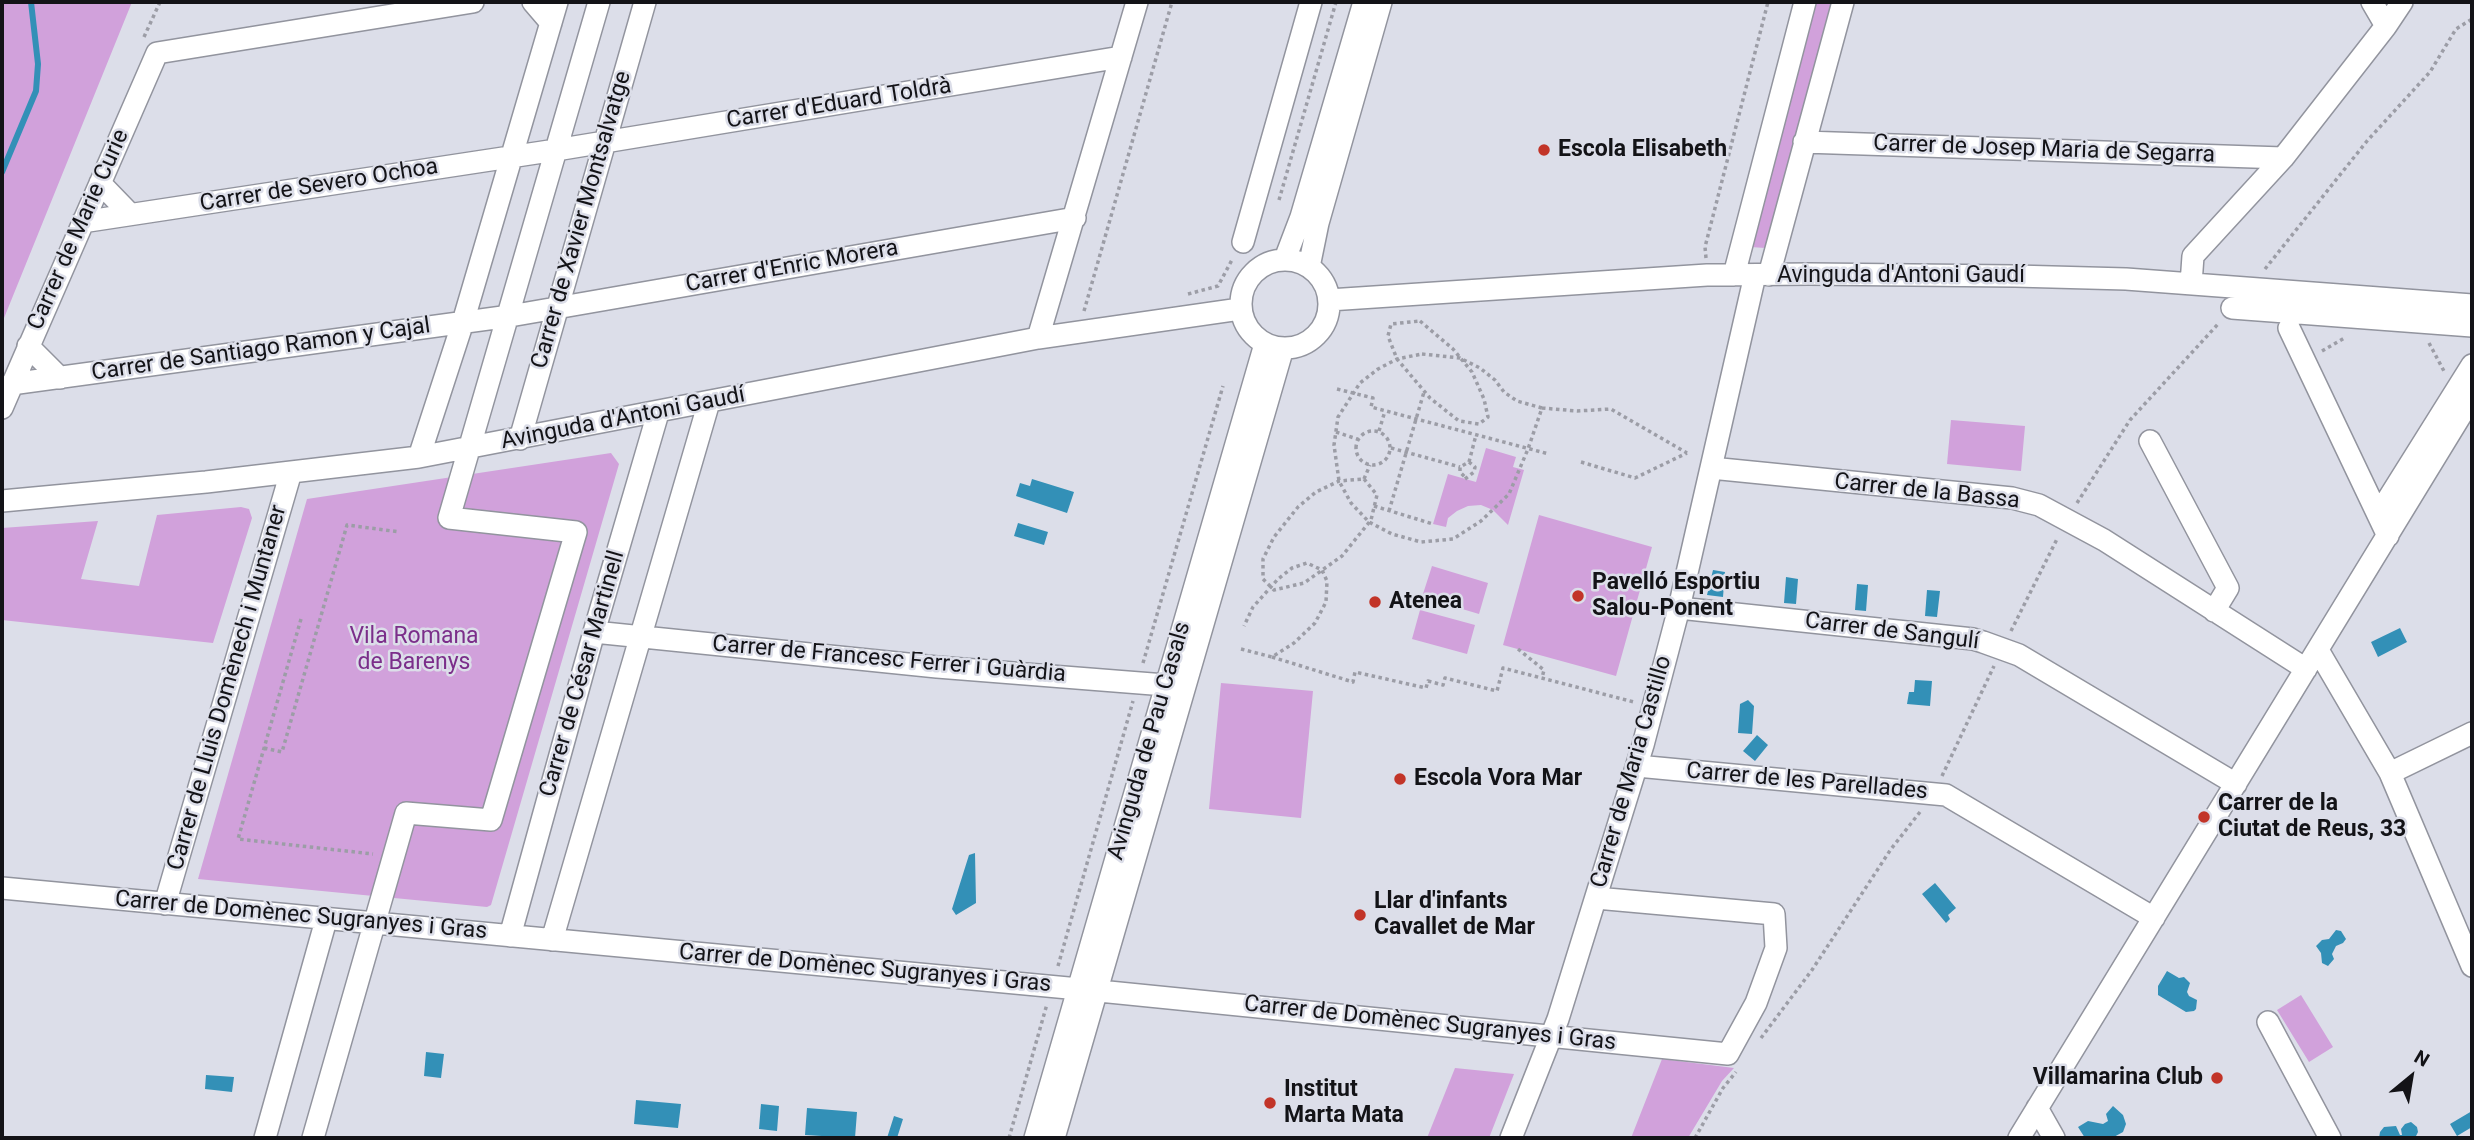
<!DOCTYPE html>
<html>
<head>
<meta charset="utf-8">
<style>
  body { margin:0 }
  #map { position:relative; width:2474px; height:1140px; overflow:hidden; background:#dcdee9; font-family:Roboto,sans-serif }
  canvas { display:block }
  .frame { position:absolute; inset:0; border:4px solid #131317; pointer-events:none }
  .north { position:absolute; left:2376px; top:1042px; width:70px; height:70px; -webkit-text-stroke:5px #dcdee9; paint-order:stroke; rotate:30deg; font-size:19px; font-weight:700; line-height:28px; text-align:center; color:#131317 }
  .north::after { content:''; display:block; margin:auto; width:24px; height:32px; background:#131317; clip-path:polygon(50% 0,100% 100%,50% 72%,0 100%) }
</style>
</head>
<body>
<div id="map">
<canvas width="2474" height="1140"></canvas>
<div class="frame"></div>
<div class="north">N</div>
</div>
<script>
const c = document.querySelector('canvas').getContext('2d');
c.lineJoin = 'round';
function fillPath(path, color) { c.fillStyle = color; c.fill(path, 'evenodd'); }
const shape = rows => new Path2D(rows.map(r => 'M' + r).join(''));
function strokePath(path, color, width, dash) { c.strokeStyle = color; c.lineWidth = width; c.lineCap = dash ? 'butt' : 'round'; c.setLineDash(dash || []); c.stroke(path); }
function label(font, color, halo, rows, align = 'center') {
  c.font = font + ' Roboto,sans-serif'; c.lineWidth = 5; c.setLineDash([]); c.textBaseline = 'middle'; c.strokeStyle = halo; c.fillStyle = color; for (const [text, x, y, turn = 0] of rows) {
    c.save(); c.translate(x, y); c.rotate((+turn || 0) * Math.PI / 180); c.textAlign = isNaN(turn) ? turn : align; if (halo) c.strokeText(text, 0, 0); c.fillText(text, 0, 0); c.restore();
  }
}
const green = shape([
  [2,2,132,2,2,323],
  [1816,2,1834,2,1765,248,1751,247],
  [1951,420,2025,426,2021,471,1947,464],
  [1486,448,1516,457,1513,467,1524,470,1508,525,1493,510,1481,505,1468,506,1457,511,1448,518,1446,527,1433,524,1448,474,1476,482],
  [611,453,619,464,491,905,487,907,198,879,307,499],
  [241,507,249,509,252,518,213,643,2,620,2,528,98,521,81,579,139,586,157,515],
  [1539,515,1652,547,1616,676,1503,645],
  [1432,566,1488,583,1479,614,1422,597],
  [1420,610,1475,625,1467,654,1412,639],
  [1221,683,1313,691,1301,818,1209,809],
  [2301,995,2333,1047,2309,1062,2277,1010],
  [1662,1059,1734,1068,1722,1081,1688,1138,1631,1138],
  [1455,1068,1514,1074,1489,1138,1427,1138]
]);
const water = shape([
  [1032,479,1074,492,1067,513,1016,496,1020,483,1030,486],
  [1018,523,1048,532,1044,545,1014,536],
  [1713,570,1725,572,1723,597,1707,595],
  [1786,577,1798,579,1796,604,1784,603],
  [1857,584,1868,585,1866,611,1855,610],
  [1927,590,1940,591,1937,617,1925,616],
  [2400,628,2407,642,2378,657,2371,642],
  [1915,680,1932,681,1930,706,1907,704,1909,692,1914,692],
  [1748,700,1754,706,1752,734,1738,733,1740,704],
  [1757,735,1768,745,1755,761,1743,751],
  [975,853,976,903,956,915,952,909,969,855],
  [1935,883,1956,908,1948,915,1950,919,1946,923,1922,894],
  [2336,930,2341,931,2346,939,2343,943,2336,946,2332,954,2334,959,2328,966,2322,963,2321,953,2316,946,2322,940,2329,939],
  [2167,971,2179,978,2184,977,2190,983,2187,992,2189,996,2197,1000,2196,1009,2194,1011,2186,1012,2158,995,2158,986],
  [426,1052,444,1054,441,1078,424,1076],
  [206,1075,234,1077,232,1092,205,1089],
  [636,1100,681,1104,678,1128,634,1124],
  [761,1104,779,1106,777,1131,759,1129],
  [2113,1106,2123,1115,2126,1124,2123,1132,2112,1138,2085,1138,2078,1127,2088,1121,2103,1124,2108,1121,2106,1114],
  [807,1108,857,1112,855,1138,805,1135],
  [2472,1111,2472,1127,2457,1136,2450,1124],
  [894,1116,903,1119,897,1138,887,1138],
  [2411,1122,2417,1127,2418,1132,2415,1138,2379,1138,2380,1132,2384,1127,2396,1126,2400,1135,2402,1135,2401,1129,2405,1124]
]);
const stream = shape([
  [2,172,36,91,38,64,31,2]
]);
const path = shape([
  [144,37,160,2],
  [1279,200,1336,2],
  [1706,258,1705,247,1768,2],
  [2265,269,2367,141,2430,72,2456,29,2472,19],
  [1188,294,1218,286,1233,258],
  [1084,311,1172,2],
  [1420,321,1453,349,1472,372,1484,399,1488,417,1479,424,1459,421,1430,398,1397,359,1388,336,1391,324,1420,321],
  [2429,343,2445,373],
  [2322,351,2346,337],
  [1422,354,1460,358,1480,368,1495,380,1504,392,1517,401,1542,408,1528,449,1509,494,1481,521,1453,539,1421,542,1392,534,1369,522,1351,503,1339,481,1334,445,1338,417,1360,383,1378,369,1397,359,1422,354],
  [1337,389,1373,398,1371,407,1549,454],
  [1542,408,1577,411,1611,409,1687,453],
  [1379,431,1385,411],
  '1356 448a17 17 0 1 1 34 0a17 17 0 1 1-34 0Z',
  [1336,432,1357,439],
  [1391,448,1460,467],
  [1469,462,1476,435],
  [1581,462,1635,478,1687,453],
  [1364,479,1377,495,1371,520,1342,556,1304,583,1274,590,1263,579,1263,559,1274,537,1298,507,1316,492,1339,481,1364,479],
  [1364,479,1370,465],
  [1465,479,1474,472,1475,467,1469,462,1460,467,1460,472,1465,477],
  [2077,503,2130,420,2219,323],
  [1374,506,1433,524],
  [1389,511,1424,392],
  [301,619,238,839,373,854],
  [2011,631,2058,537],
  [1241,649,1272,657,1294,643,1315,623,1326,602,1327,581,1322,570,1307,563,1292,568,1278,579,1253,607,1244,626],
  [1518,649,1544,670,1542,678],
  [1272,657,1353,682,1355,672,1426,688,1428,681,1443,685,1445,678,1497,691,1503,668,1634,702],
  [1143,663,1223,386],
  [264,748,282,752,347,525,400,532],
  [1942,776,1994,666],
  [1058,966,1133,701],
  [1761,1038,1812,970,1891,849,1920,812],
  [1009,1138,1047,1004],
  [1695,1138,1723,1088,1736,1072]
]);
const street = shape([
  [533,2,551,23],
  [2372,2,2386,26],
  [1804,142,2283,158],
  [100,183,130,214],
  [82,222,556,150,1121,57],
  [1243,242,1311,2],
  [1285,259,1301,217,1364,2],
  '1241 304a44 44 0 1 1 88 0a44 44 0 1 1-88 0Z',
  [1309,267,1318,223,1381,2],
  [1734,275,1805,2],
  [1769,275,1843,2],
  [2191,284,2193,256,2283,158,2386,26,2402,2],
  [1329,300,1707,275,1809,274,2015,276,2126,279,2472,305],
  [2232,308,2472,326],
  [2289,328,2388,536],
  [1038,338,1137,2],
  [28,346,60,378],
  [11,384,510,316,1075,218],
  [2,408,157,53,473,2],
  [520,439,645,2],
  [2150,441,2228,588,2214,611],
  [419,457,463,322,557,2],
  [1711,468,2012,498,2039,505,2104,540,2306,669],
  [2,501,206,482,419,457,1038,338,1240,309],
  [2378,515,2472,365],
  [1679,608,1973,639,1983,642,2019,655,2236,784],
  [594,632,937,667,1178,686],
  [2318,650,2390,773,2472,966],
  [1637,766,1946,795,2154,918],
  [2390,773,2472,733],
  [2,888,1079,989,1728,1054,1756,1003,1776,948,1774,914,1596,898],
  [165,904,291,472],
  [510,936,594,632,658,413],
  [552,940,709,402],
  [2268,1022,2330,1138],
  [2037,1108,2054,1138],
  [265,1138,326,920],
  [313,1138,406,813,491,820,576,532,449,518,599,2],
  [1035,1138,1265,344],
  [1054,1138,1283,348],
  [1511,1138,1558,1019,1643,745,1679,608,1755,275],
  [2019,1138,2472,397]
]);
const markers = [
  [1544,150,7,"#c23428"],
  [1578,596,7,"#c23428"],
  [1375,602,7,"#c23428"],
  [1400,779,7,"#c23428"],
  [2204,817,7,"#c23428"],
  [1360,915,7,"#c23428"],
  [2217,1078,7,"#c23428"],
  [1270,1103,7,"#c23428"]
];
const streetNames = [
  ["Carrer d'Eduard Toldrà",839,104,-9],
  ["Carrer de Josep Maria de Segarra",2044,150,2],
  ["Carrer de Severo Ochoa",319,186,-9],
  ["Carrer de Xavier Montsalvatge",582,220,-74],
  ["Carrer de Marie Curie",79,230,-66],
  ["Carrer d'Enric Morera",792,267,-10],
  ["Avinguda d'Antoni Gaudí",1901,276],
  ["Carrer de Santiago Ramon y Cajal",261,350,-8],
  ["Avinguda d'Antoni Gaudí",623,419,-11],
  ["Carrer de la Bassa",1927,492,6],
  ["Carrer de Sangulí",1892,632,7],
  ["Carrer de Francesc Ferrer i Guàrdia",889,660,5],
  ["Carrer de César Martinell",583,674,-74],
  ["Carrer de Lluis Domènech i Muntaner",228,688,-74],
  ["Avinguda de Pau Casals",1150,741,-74],
  ["Carrer de Maria Castillo",1632,772,-74],
  ["Carrer de les Parellades",1807,782,5],
  ["Carrer de Domènec Sugranyes i Gras",301,916,5],
  ["Carrer de Domènec Sugranyes i Gras",865,969,5],
  ["Carrer de Domènec Sugranyes i Gras",1430,1024,6]
];
const poiNames = [
  ["Escola Elisabeth",1558,150],
  ["Pavelló Esportiu",1592,583],
  ["Salou-Ponent",1592,609],
  ["Atenea",1389,602],
  ["Escola Vora Mar",1414,779],
  ["Carrer de la",2218,804],
  ["Ciutat de Reus, 33",2218,830],
  ["Llar d'infants",1374,902],
  ["Cavallet de Mar",1374,928],
  ["Villamarina Club",2203,1078,"right"],
  ["Institut",1284,1090],
  ["Marta Mata",1284,1116]
];
const parkNames = [
  ["Vila Romana",414,637],
  ["de Barenys",414,663]
];
fillPath(green, '#d1a1db');
fillPath(water, '#3390b7');
strokePath(stream, '#3390b7', 6);
strokePath(street, '#92949e', 24);
strokePath(path, '#9c9da6', 3.5, [3.5, 3.5]);
strokePath(street, '#fff', 21);
for (const [x, y, r, color] of markers) { const dot = new Path2D(); dot.arc(x, y, r, 0, 2 * Math.PI); c.fillStyle = color; c.fill(dot); strokePath(dot, '#dcdee9', 2.5); }
label('23px', '#131317', '#dcdee9', streetNames);
label('bold 23px', '#131317', '#dcdee9', poiNames, 'left');
label('23px', '#7b2e8a', '#dcdee9', parkNames);
</script>
</body>
</html>
